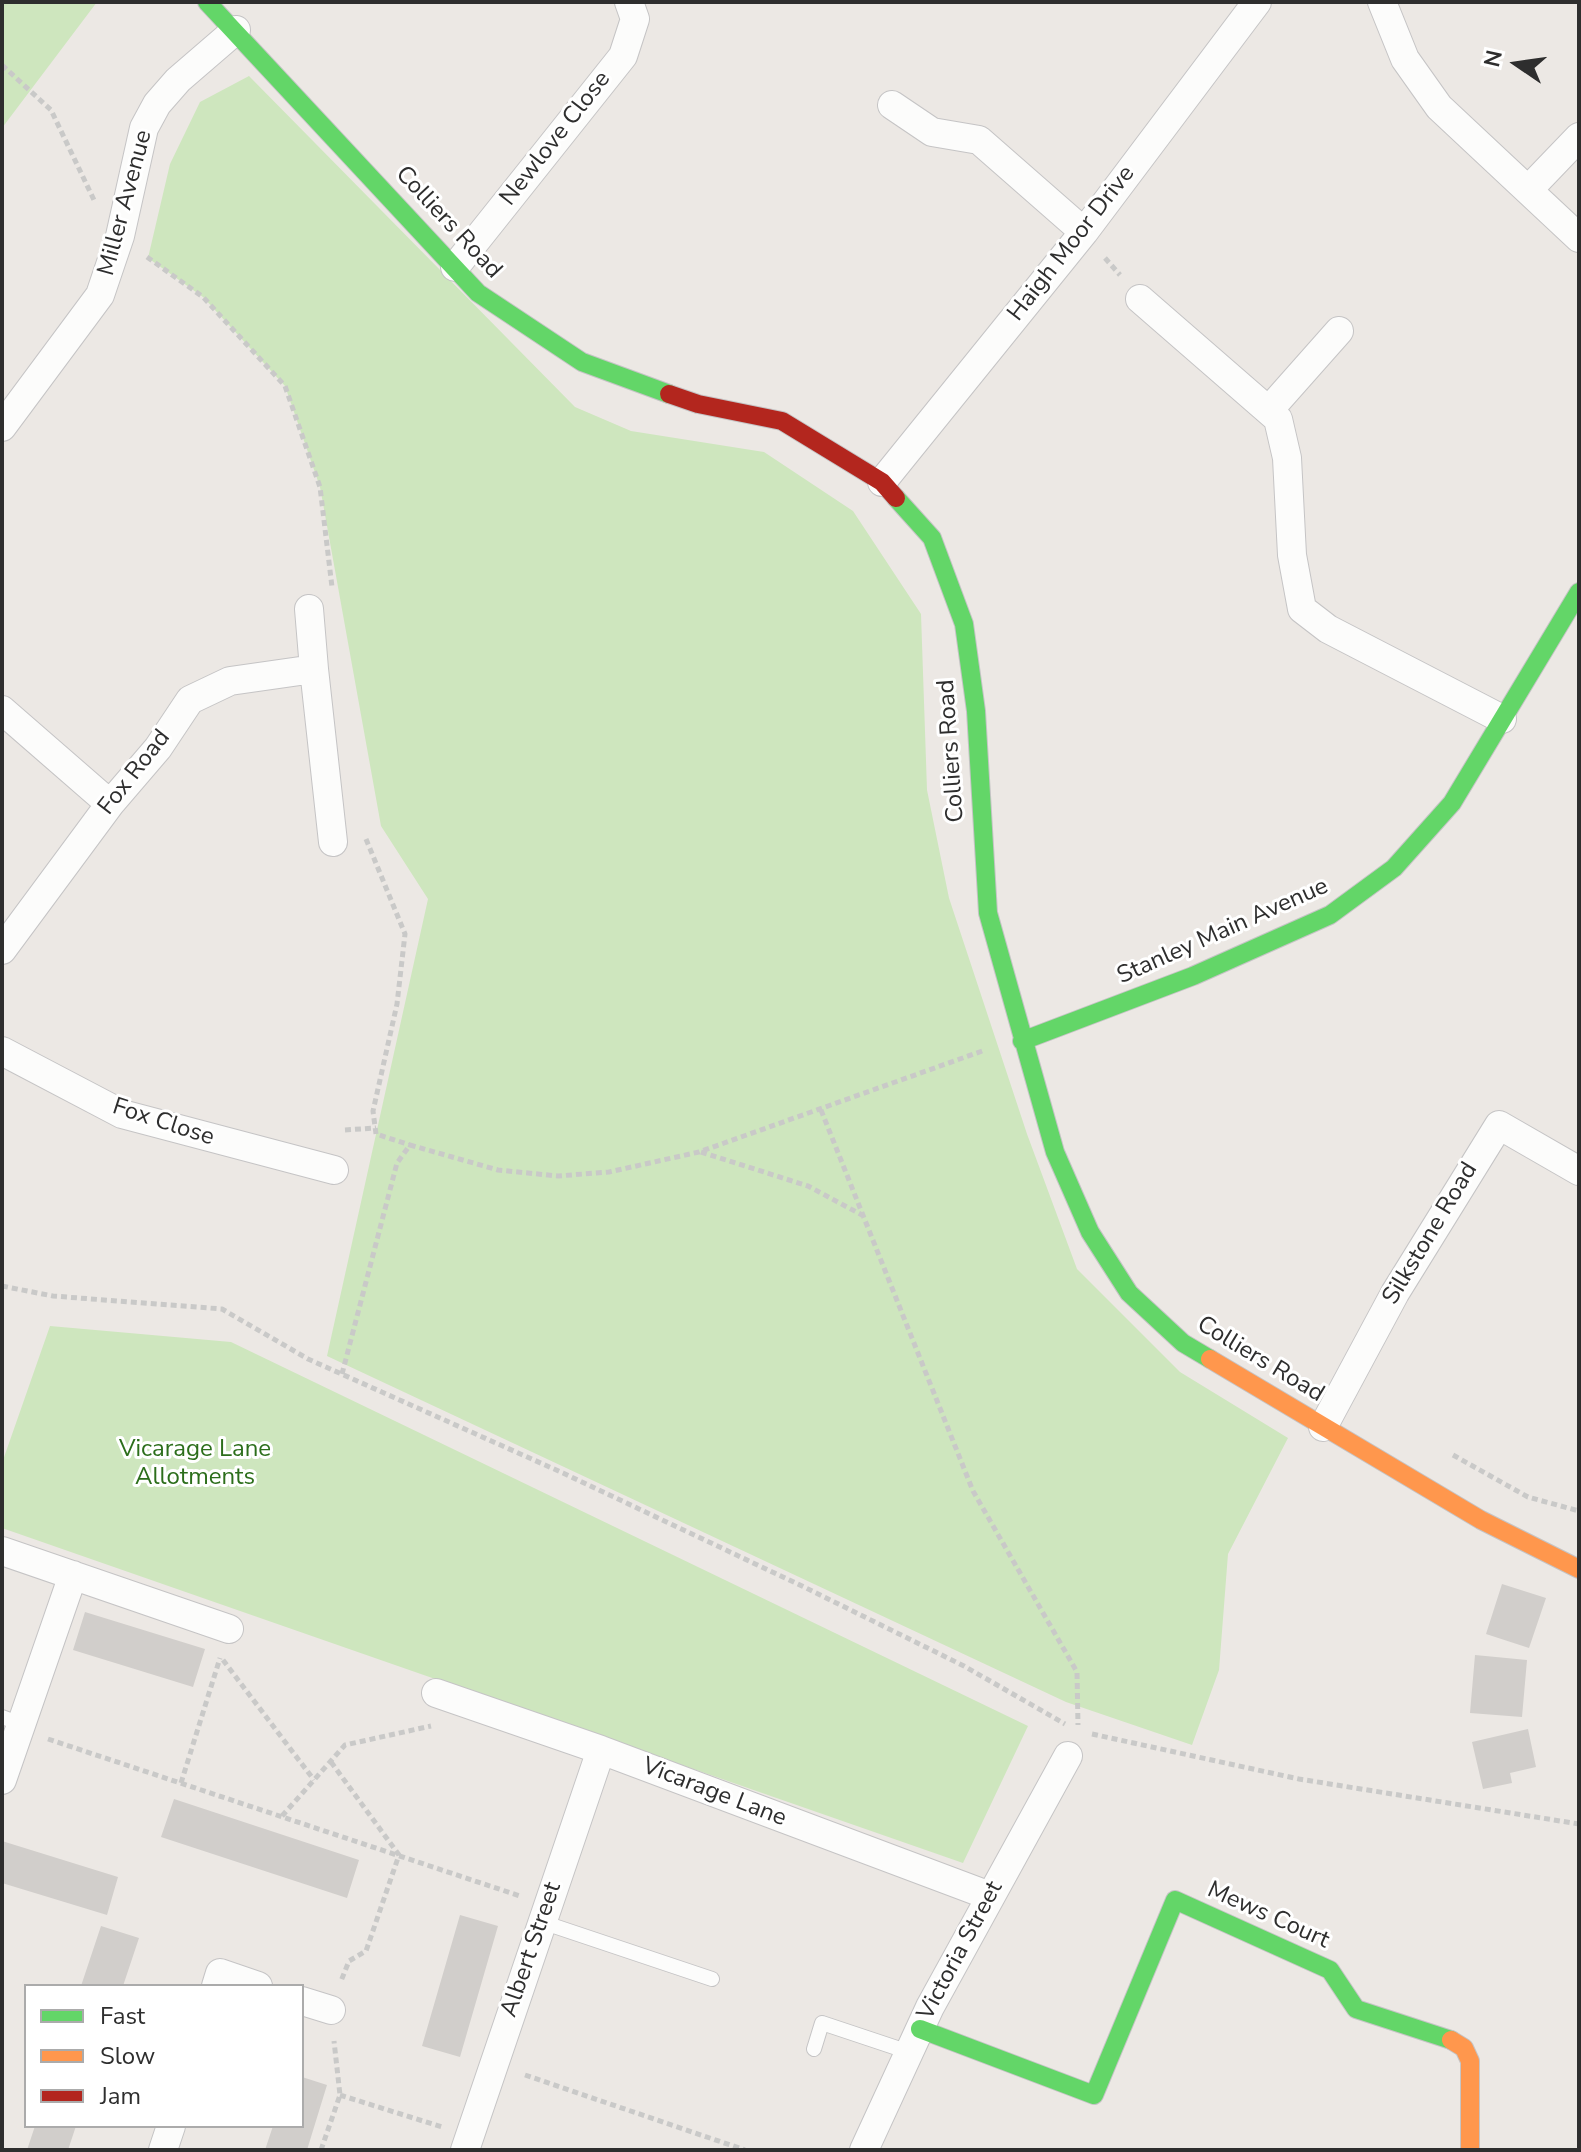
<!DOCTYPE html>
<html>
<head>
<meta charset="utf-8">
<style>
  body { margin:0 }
  #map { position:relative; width:1581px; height:2152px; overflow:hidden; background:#ece8e4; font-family:"Nunito Sans",sans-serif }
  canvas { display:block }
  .frame { position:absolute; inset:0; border:4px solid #2e2e2e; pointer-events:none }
  .legend { position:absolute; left:24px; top:1984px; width:280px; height:144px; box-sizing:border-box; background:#fff; border:2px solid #ababab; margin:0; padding:10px 14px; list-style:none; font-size:24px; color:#2e2e2e }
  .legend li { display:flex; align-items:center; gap:16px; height:40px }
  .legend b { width:40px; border:2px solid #ababab }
  .north { position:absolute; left:1477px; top:24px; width:80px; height:80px; -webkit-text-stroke:6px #fff; paint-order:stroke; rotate:283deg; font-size:22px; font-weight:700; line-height:32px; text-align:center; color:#2e2e2e }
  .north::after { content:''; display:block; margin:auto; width:28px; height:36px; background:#2e2e2e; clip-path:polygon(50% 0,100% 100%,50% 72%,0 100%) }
</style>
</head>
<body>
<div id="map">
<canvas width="1581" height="2152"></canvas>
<div class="frame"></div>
<ul class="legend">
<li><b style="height:10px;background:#63d668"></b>Fast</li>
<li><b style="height:10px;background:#ff974d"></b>Slow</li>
<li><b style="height:10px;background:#b3261e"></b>Jam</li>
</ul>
<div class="north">N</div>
</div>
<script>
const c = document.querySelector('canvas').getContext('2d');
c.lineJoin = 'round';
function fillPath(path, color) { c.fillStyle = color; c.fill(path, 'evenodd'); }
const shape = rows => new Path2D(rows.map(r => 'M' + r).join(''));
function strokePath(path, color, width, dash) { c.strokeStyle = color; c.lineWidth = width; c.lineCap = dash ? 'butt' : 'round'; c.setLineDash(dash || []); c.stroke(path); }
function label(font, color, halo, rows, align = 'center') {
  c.font = font + ' "Nunito Sans",sans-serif'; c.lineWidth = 6; c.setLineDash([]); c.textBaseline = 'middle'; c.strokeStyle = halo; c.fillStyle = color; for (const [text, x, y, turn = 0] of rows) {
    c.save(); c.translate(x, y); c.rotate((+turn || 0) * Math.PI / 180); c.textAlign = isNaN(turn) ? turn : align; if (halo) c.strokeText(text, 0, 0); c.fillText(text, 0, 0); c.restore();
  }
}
const green = shape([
  [2,2,97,2,2,128],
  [249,76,575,407,631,431,764,452,853,511,921,614,927,790,949,898,1027,1134,1077,1269,1180,1372,1288,1438,1228,1554,1219,1670,1192,1745,1066,1702,327,1356,428,899,381,826,320,487,285,386,203,297,148,258,170,164,200,102],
  [50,1326,231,1342,1028,1726,963,1863,2,1528,2,1463]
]);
const building = shape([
  [1502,1584,1546,1598,1529,1648,1486,1634],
  [85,1612,205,1649,193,1687,73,1650],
  [1475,1655,1527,1660,1522,1717,1470,1713],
  [1528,1729,1536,1767,1510,1773,1512,1783,1483,1789,1472,1742],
  [174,1799,359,1860,347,1898,161,1837],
  [2,1841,118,1877,107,1915,2,1883],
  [460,1915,498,1926,460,2057,422,2046],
  [101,1926,139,1938,123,1986,81,1986],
  [302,2077,327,2085,307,2150,265,2150,273,2126,302,2126],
  [35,2126,76,2126,68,2150,27,2150]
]);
const path = shape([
  [2,65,51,110,94,200],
  [147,257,203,297,285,386,320,487,332,587],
  [1105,258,1120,275],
  [366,839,405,934,397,1004,373,1111,376,1134,410,1145],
  [821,1110,973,1491,1077,1672,1078,1725],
  [345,1130,376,1128],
  [701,1152,808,1186,862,1215],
  [2,1286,53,1296,222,1309,308,1359,563,1473,802,1586,964,1666,1065,1724],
  [342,1374,397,1163,410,1145,498,1170,558,1176,609,1172,699,1152,985,1050],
  [1453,1455,1528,1497,1579,1511],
  [223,1660,314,1780],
  [1092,1734,1299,1779,1579,1824],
  [48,1739,520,1896],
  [331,1762,399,1855,366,1951,349,1961,341,1981],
  [181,1783,220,1658],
  [282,1816,345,1745,431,1726],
  [525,2075,745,2150],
  [340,2095,442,2127],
  [321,2150,340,2095,334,2041]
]);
const lane = shape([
  [2,1717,21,1724],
  [542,1922,712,1979],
  [814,2049,822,2023,909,2052]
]);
const street = shape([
  [1382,2,1405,59,1439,107,1579,238],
  [892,105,932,132,979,140,1084,232],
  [1529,189,1579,137],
  [455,267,623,56,635,19,629,2],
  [1140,299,1278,419,1287,458,1292,555,1302,609,1328,629,1502,719],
  [1269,410,1339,331],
  [2,427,100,295,120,236,144,128,157,104,178,80,236,30],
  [882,482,1084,232,1257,2],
  [314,669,333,842],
  [2,710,110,804],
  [2,950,110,804,158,748,190,700,230,681,314,669,309,609],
  [2,1051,122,1114,334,1170],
  [1323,1427,1395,1293,1499,1125,1579,1171],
  [2,1551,229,1629],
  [436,1693,601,1750,990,1896],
  [2,1780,73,1575],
  [216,1986,220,1973,258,1986],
  [302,2001,331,2010],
  [163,2150,171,2126],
  [465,2150,601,1750],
  [864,2150,930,2007,1068,1756]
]);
const fast = shape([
  [207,2,478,293,582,362,669,394],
  [896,498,932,538,964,624,976,711,988,913,1055,1152,1090,1232,1129,1293,1183,1343,1210,1359],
  [1022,1041,1193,976,1330,915,1394,868,1452,803,1579,592],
  [920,2029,1094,2095,1175,1900,1330,1970,1356,2009,1451,2040]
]);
const slow = shape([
  [1210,1359,1481,1520,1579,1569],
  [1451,2040,1464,2048,1470,2061,1470,2150]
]);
const jam = shape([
  [669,394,698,404,782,421,882,482,896,498]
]);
const streetNames = [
  ["Newlove Close",556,139,-52],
  ["Miller Avenue",126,203,-75],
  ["Colliers Road",448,223,47],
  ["Haigh Moor Drive",1072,244,-52],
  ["Colliers Road",952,751,-94],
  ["Fox Road",135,773,-52],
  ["Stanley Main Avenue",1223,932,-24],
  ["Fox Close",163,1123,18],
  ["Silkstone Road",1431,1234,-59],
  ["Colliers Road",1260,1360,31],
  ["Vicarage Lane",714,1793,21],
  ["Mews Court",1268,1916,24],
  ["Albert Street",532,1950,-71],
  ["Victoria Street",961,1951,-62]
];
const parkNames = [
  ["Vicarage Lane",195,1450],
  ["Allotments",195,1478]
];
fillPath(green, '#cee6be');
fillPath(building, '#d1cecb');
strokePath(lane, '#c5c4c5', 16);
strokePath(street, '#c5c4c5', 30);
strokePath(fast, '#c5c4c5', 20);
strokePath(slow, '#c5c4c5', 20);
strokePath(jam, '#c5c4c5', 20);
strokePath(path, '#c9c9c8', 5, [6, 4]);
strokePath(lane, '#fcfcfb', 14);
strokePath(street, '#fcfcfb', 28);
strokePath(fast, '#63d668', 18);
strokePath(slow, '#ff974d', 18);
strokePath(jam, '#b3261e', 18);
label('24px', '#2e2e2e', '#fff', streetNames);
label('24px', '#2c6e1b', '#fff', parkNames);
</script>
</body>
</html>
